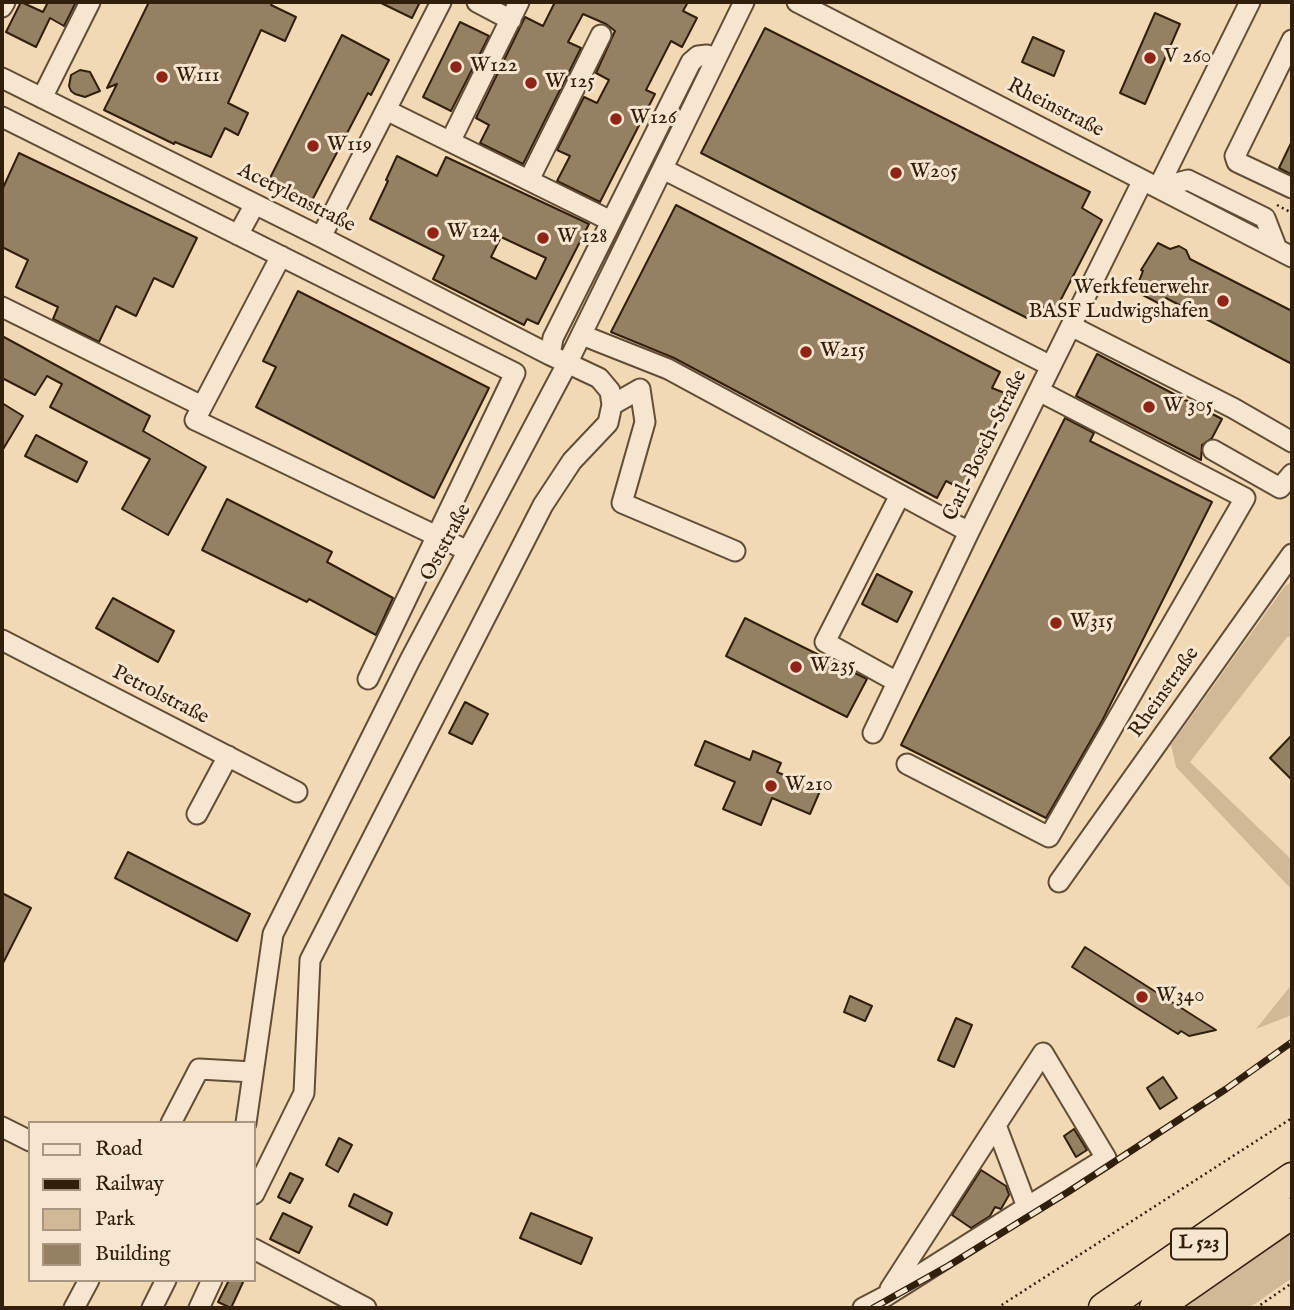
<!DOCTYPE html>
<html>
<head>
<meta charset="utf-8">
<style>
  body { margin:0 }
  #map { position:relative; width:1294px; height:1310px; overflow:hidden; background:#f2d9b5; font-family:"IM FELL English",serif }
  canvas { display:block }
  .frame { position:absolute; inset:0; border:4px solid #321f0b; pointer-events:none }
  .legend { position:absolute; left:28px; top:1121px; width:228px; height:161px; box-sizing:border-box; background:#f7e6cf; border:2px solid #a89681; margin:0; padding:9px 12px; list-style:none; font-size:21px; color:#321f0b }
  .legend li { display:flex; align-items:center; gap:14px; height:35px }
  .legend b { width:35px; border:2px solid #a89681 }
</style>
</head>
<body>
<div id="map">
<canvas width="1294" height="1310"></canvas>
<div class="frame"></div>
<ul class="legend">
<li><b style="height:9px;background:#f7e6cf"></b>Road</li>
<li><b style="height:9px;background:#321f0b"></b>Railway</li>
<li><b style="height:19px;background:#d1b998"></b>Park</li>
<li><b style="height:19px;background:#968063"></b>Building</li>
</ul>
</div>
<script>
const c = document.querySelector('canvas').getContext('2d');
c.lineJoin = 'round';
function fillPath(path, color) { c.fillStyle = color; c.fill(path, 'evenodd'); }
const shape = rows => new Path2D(rows.map(r => 'M' + r).join(''));
function strokePath(path, color, width, dash) { c.strokeStyle = color; c.lineWidth = width; c.lineCap = dash ? 'butt' : 'round'; c.setLineDash(dash || []); c.stroke(path); }
function label(font, color, halo, rows, align = 'center') {
  c.font = font + ' "IM FELL English",serif'; c.lineWidth = 6; c.setLineDash([]); c.textBaseline = 'middle'; c.strokeStyle = halo; c.fillStyle = color; for (const [text, x, y, turn = 0] of rows) {
    c.save(); c.translate(x, y); c.rotate((+turn || 0) * Math.PI / 180); c.textAlign = isNaN(turn) ? turn : align; if (halo) c.strokeText(text, 0, 0); c.fillText(text, 0, 0); c.restore();
  }
}
const green = shape([
  [1292,582,1292,639,1288,636,1190,762,1292,860,1292,890,1176,767,1171,745,1285,586],
  [1292,984,1292,1015,1256,1029],
  [1292,1223,1292,1278,1249,1308,1168,1308]
]);
const building = shape([
  [21,2,43,12,48,2,76,2,64,26,50,18,36,47,6,32,21,2],
  [149,2,273,2,271,5,296,17,285,41,261,30,228,103,248,113,238,135,225,128,211,157,175,142,174,144,104,110,117,84,107,88,149,2],
  [379,2,420,2,412,18,379,2],
  [555,2,688,2,683,11,697,18,682,47,671,41,646,90,655,94,600,202,557,181,570,156,557,150,584,97,597,103,609,80,596,73,615,31,606,24,583,14,568,42,581,48,523,164,480,143,489,125,476,118,525,17,543,26,555,2],
  [1155,13,1180,24,1145,104,1120,93,1155,13],
  [460,22,489,36,451,111,423,97,460,22],
  [765,28,1090,192,1082,208,1102,220,1054,313,1035,302,1027,318,701,153,765,28],
  [342,35,389,60,371,95,368,93,308,208,266,186,342,35],
  [1033,37,1064,51,1054,76,1022,62,1033,37],
  [80,70,90,72,100,91,85,97,75,94,71,91,69,86,71,75,80,70],
  [1292,141,1292,175,1279,168,1292,141],
  [19,153,197,238,173,287,154,278,136,316,116,306,99,342,53,319,58,307,16,287,28,260,2,247,2,190,19,153],
  [397,156,437,176,446,157,589,224,538,324,527,319,524,325,433,279,444,256,370,219,388,181,386,180,397,156],
  [501,237,546,258,536,279,491,257,501,237],
  [676,205,1000,372,992,388,1010,395,964,490,946,481,937,498,674,358,611,332,676,205],
  [1158,243,1170,249,1179,246,1186,250,1190,259,1292,311,1292,364,1166,298,1162,305,1135,291,1143,271,1141,270,1158,243],
  [298,291,489,388,434,498,256,407,276,367,263,361,298,291],
  [2,336,150,416,143,431,206,467,168,535,122,509,150,459,50,407,62,384,47,376,35,395,2,378,2,336],
  [1097,354,1222,419,1212,438,1202,445,1201,460,1076,396,1097,354],
  [2,403,23,416,2,451,2,403],
  [1065,418,1094,433,1090,441,1212,502,1102,721,1046,818,901,745,1065,418],
  [36,435,87,462,77,482,25,456,36,435],
  [227,499,332,552,327,562,393,598,376,635,309,599,307,602,202,550,227,499],
  [877,574,912,592,897,622,862,604,877,574],
  [113,598,174,631,158,662,96,628,113,598],
  [745,618,867,679,847,717,726,656,745,618],
  [465,702,488,714,472,744,449,733,465,702],
  [1292,735,1292,780,1270,758,1292,735],
  [705,741,750,760,753,751,781,763,777,772,820,791,810,814,772,798,761,825,723,809,735,782,695,765,705,741],
  [128,852,250,914,237,941,115,878,128,852],
  [2,893,31,908,2,965,2,893],
  [1085,947,1216,1030,1189,1036,1181,1031,1178,1034,1072,967,1085,947],
  [850,996,872,1006,865,1021,844,1012,850,996],
  [956,1018,972,1025,954,1067,938,1060,956,1018],
  [1163,1077,1177,1098,1160,1109,1147,1088,1163,1077],
  [1074,1129,1087,1150,1076,1157,1064,1136,1074,1129],
  [339,1138,352,1145,338,1172,326,1165,339,1138],
  [981,1170,1006,1186,1009,1195,1001,1209,995,1207,990,1216,971,1228,952,1215,981,1170],
  [290,1173,303,1179,290,1203,278,1197,290,1173],
  [354,1194,392,1213,387,1225,349,1206,354,1194],
  [283,1213,312,1227,299,1253,270,1239,283,1213],
  [531,1213,592,1238,581,1264,520,1238,531,1213],
  [229,1280,244,1280,231,1308,218,1302,229,1280]
]);
const path = shape([
  [1277,205,1292,213],
  [997,1308,1292,1118],
  [1256,1308,1292,1283]
]);
const minor = shape([
  [477,2,511,20],
  [797,2,1292,257],
  [2,7,5,2],
  [1292,40,1235,156,1237,162,1292,188],
  [2,78,321,237,550,355,599,378,610,391,612,405,608,423,572,461,543,505,310,960,304,1093,254,1194],
  [42,98,90,2],
  [386,110,611,221],
  [2,117,515,373,368,679],
  [451,140,519,2],
  [663,169,1051,366],
  [529,180,601,35],
  [1158,188,1250,2],
  [1158,188,1188,180,1265,218,1277,249],
  [238,235,255,204],
  [321,237,441,2],
  [281,256,195,420,468,551],
  [2,307,202,406],
  [1071,326,1233,408,1292,442],
  [582,335,668,369,969,532],
  [550,355,553,338,691,62,698,56,707,55,716,59],
  [612,405,640,389,645,422,622,503,735,551],
  [1213,450,1280,488,1292,474],
  [2,640,297,792],
  [897,682,825,642,900,495],
  [873,733,969,532,1143,180],
  [907,764,1049,837,1245,498,1039,391],
  [197,814,228,756],
  [1059,882,1292,554],
  [171,1123,199,1069,253,1072],
  [246,1123,273,934,410,660,567,364,744,2],
  [2,1127,30,1141],
  [254,1249,366,1308],
  [890,1289,996,1125],
  [74,1308,89,1280],
  [152,1308,166,1280],
  [199,1308,212,1280],
  [863,1308,886,1296,1027,1207,1106,1158,1043,1053,996,1125,1027,1207]
]);
const highway = shape([
  [1104,1308,1292,1178],
  [1155,1308,1292,1213]
]);
const rail = shape([
  [873,1308,948,1266,1068,1192,1226,1089,1292,1042]
]);
const markers = [
  [1150,58,7,"#8f2418"],
  [456,67,7,"#8f2418"],
  [162,77,7,"#8f2418"],
  [531,83,7,"#8f2418"],
  [616,119,7,"#8f2418"],
  [313,146,7,"#8f2418"],
  [896,173,7,"#8f2418"],
  [433,233,7,"#8f2418"],
  [543,238,7,"#8f2418"],
  [1223,301,7,"#8f2418"],
  [806,352,7,"#8f2418"],
  [1149,407,7,"#8f2418"],
  [1056,623,7,"#8f2418"],
  [796,667,7,"#8f2418"],
  [771,786,7,"#8f2418"],
  [1142,997,7,"#8f2418"]
];
const shields = [
  [1199,1244,56]
];
const shieldNames = [
  ["L 523",1199,1244]
];
const poiNames = [
  ["V 260",1164,58],
  ["W122",470,67],
  ["W111",176,77],
  ["W 125",545,83],
  ["W126",630,119],
  ["W119",327,146],
  ["W205",910,173],
  ["W 124",447,233],
  ["W 128",557,238],
  ["Werkfeuerwehr",1209,289,"right"],
  ["BASF Ludwigshafen",1209,313,"right"],
  ["W215",820,352],
  ["W 305",1163,407],
  ["W315",1070,623],
  ["W235",810,667],
  ["W210",785,786],
  ["W340",1156,997]
];
const streetNames = [
  ["Rheinstraße",1055,109,27],
  ["Acetylenstraße",296,199,27],
  ["Carl-Bosch-Straße",986,446,-64],
  ["Oststraße",447,543,-62],
  ["Rheinstraße",1165,693,-55],
  ["Petrolstraße",160,696,27]
];
fillPath(green, '#d1b998');
fillPath(building, '#968063');
strokePath(building, '#321f0b', 2);
strokePath(minor, '#624e36', 23);
strokePath(highway, '#321f0b', 33);
strokePath(path, '#321f0b', 2.5, [2, 3.5]);
strokePath(minor, '#f7e6cf', 19);
strokePath(highway, '#f2d9b5', 30);
strokePath(rail, '#321f0b', 7);
strokePath(rail, '#f7e6cf', 4.5, [13]);
for (const [x, y, r, color] of markers) { const dot = new Path2D(); dot.arc(x, y, r, 0, 2 * Math.PI); c.fillStyle = color; c.fill(dot); strokePath(dot, '#f7e6cf', 2.5); }
for (const [x, y, w] of shields) { const box = new Path2D(); box.roundRect(x - w / 2, y - 15.5, w, 31, 5); c.fillStyle = '#f7e6cf'; c.fill(box); strokePath(box, '#321f0b', 2); }
label('bold 19px', '#321f0b', null, shieldNames);
label('21px', '#321f0b', '#f7e6cf', poiNames, 'left');
label('21px', '#321f0b', '#f7e6cf', streetNames);
</script>
</body>
</html>
